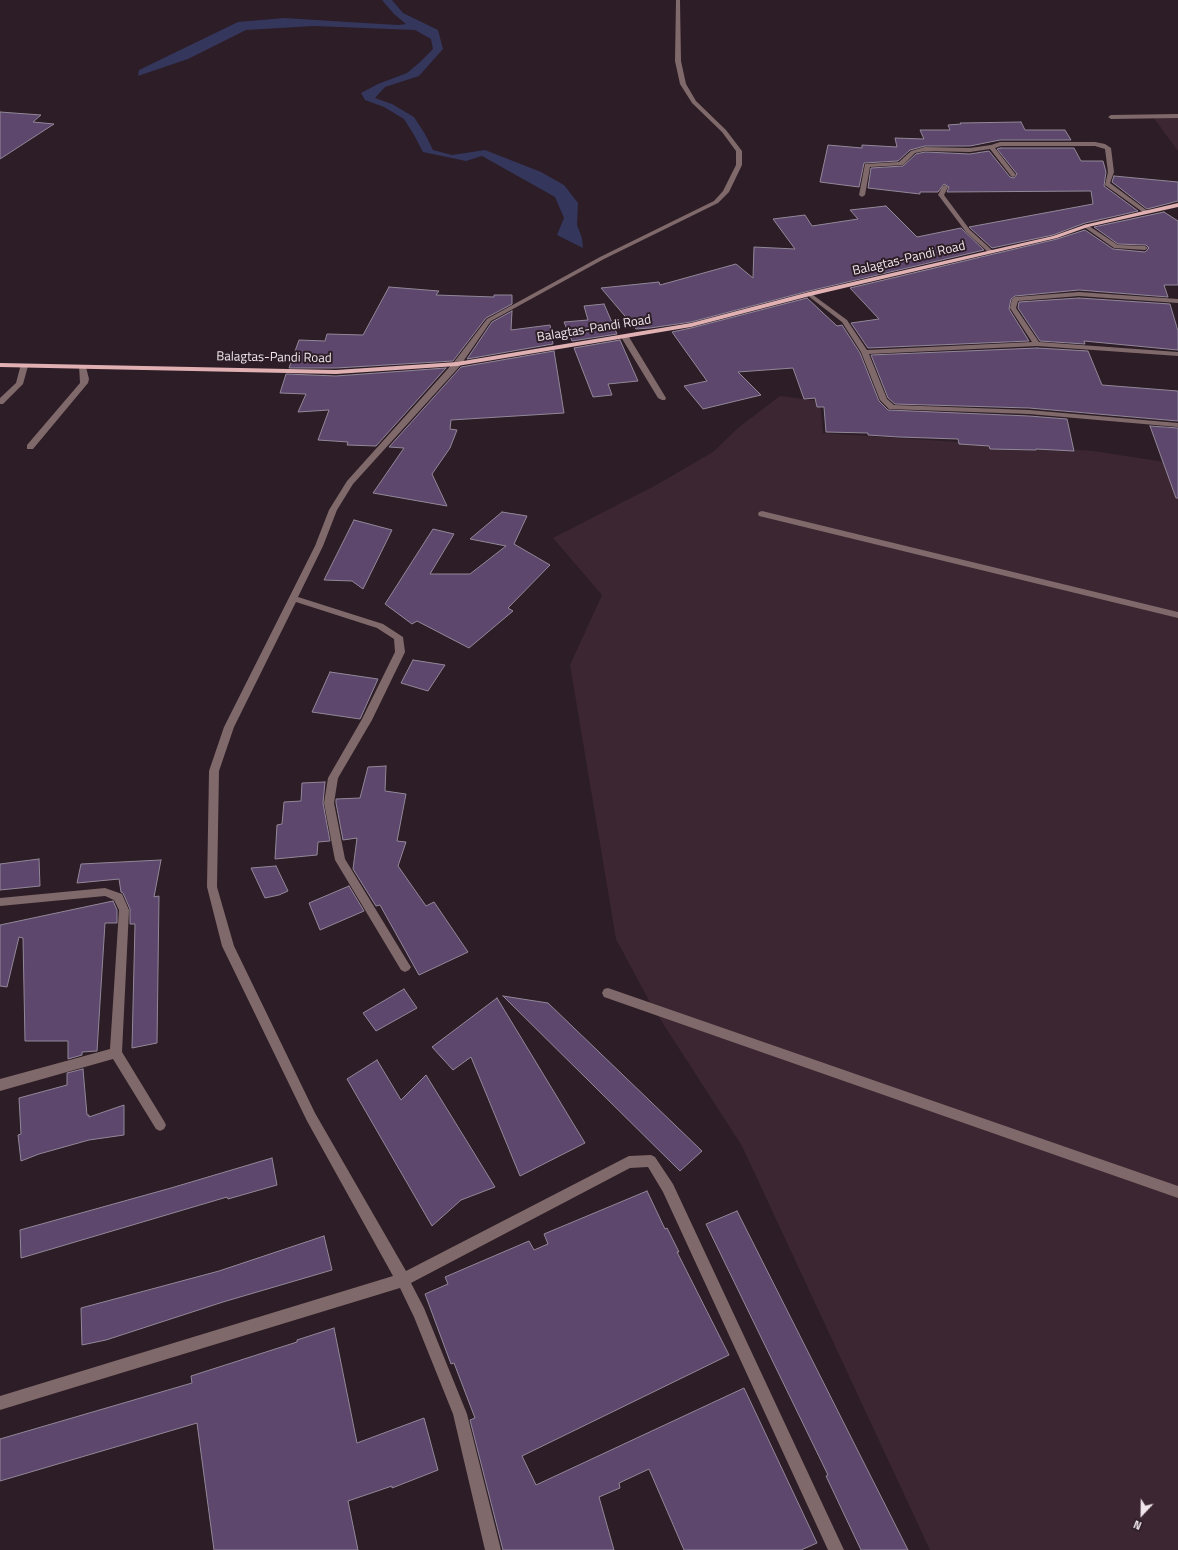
<!DOCTYPE html>
<html>
<head>
<meta charset="utf-8">
<style>
  body { margin:0 }
  #map { position:relative; width:1178px; height:1550px; overflow:hidden; background:#2c1d26; font-family:"Titillium Web",sans-serif }
  canvas { display:block }
  .north { position:absolute; left:1122px; top:1494px; width:40px; height:40px; -webkit-text-stroke:3px #2c1d26; paint-order:stroke; rotate:202deg; font-size:11px; font-weight:700; line-height:16px; text-align:center; color:#f1e6ec }
  .north::after { content:''; display:block; margin:auto; width:14px; height:18px; background:#f1e6ec; clip-path:polygon(50% 0,100% 100%,50% 72%,0 100%) }
</style>
</head>
<body>
<div id="map">
<canvas width="1178" height="1550"></canvas>
<div class="north">N</div>
</div>
<script>
const c = document.querySelector('canvas').getContext('2d');
c.lineJoin = 'round';
function fillPath(path, color) { c.fillStyle = color; c.fill(path, 'evenodd'); }
const shape = rows => new Path2D(rows.map(r => 'M' + r).join(''));
function strokePath(path, color, width, dash) { c.strokeStyle = color; c.lineWidth = width; c.lineCap = dash ? 'butt' : 'round'; c.setLineDash(dash || []); c.stroke(path); }
function label(font, color, halo, rows, align = 'center') {
  c.font = font + ' "Titillium Web",sans-serif'; c.lineWidth = 4; c.setLineDash([]); c.textBaseline = 'middle'; c.strokeStyle = halo; c.fillStyle = color; for (const [text, x, y, turn = 0] of rows) {
    c.save(); c.translate(x, y); c.rotate((+turn || 0) * Math.PI / 180); c.textAlign = isNaN(turn) ? turn : align; if (halo) c.strokeText(text, 0, 0); c.fillText(text, 0, 0); c.restore();
  }
}
const built = shape([
  [1153,117,1178,117,1178,151],
  [780,396,820,401,823,433,1093,451,1178,464,1178,1550,930,1550,742,1146,653,1008,616,939,570,665,602,595,553,538,658,484,713,452,739,427]
]);
const water = shape([
  [382,0,392,0,403,13,438,30,443,49,419,76,385,87,375,98,392,104,414,117,425,134,433,150,452,155,485,150,541,172,564,185,578,203,577,225,582,238,583,248,557,235,564,218,555,197,482,156,466,161,423,152,414,135,404,119,384,107,365,100,361,93,378,84,407,73,419,63,433,49,431,39,415,30,314,26,246,30,188,59,138,76,139,70,238,22,284,18,364,23,399,25,406,24,394,14]
]);
const building = shape([
  [0,112,41,115,33,122,54,124,0,159,0,112],
  [1021,122,1025,130,1065,130,1071,140,1000,140,970,146,925,146,910,150,898,161,864,163,859,187,820,182,828,145,862,148,862,145,897,147,895,138,924,139,920,130,950,130,948,125,961,124,960,123,1021,122],
  [1001,148,1074,148,1081,161,1103,161,1106,172,1104,186,1138,211,1085,223,1053,235,992,248,969,227,1093,204,1091,191,947,192,949,187,944,184,938,192,920,192,920,194,868,188,871,168,903,166,916,154,925,152,970,154,989,151,1010,177,1014,178,1017,174,997,149,1001,148],
  [1114,176,1178,182,1178,201,1147,209,1112,182,1114,176],
  [886,206,917,237,961,228,984,250,809,291,691,322,650,328,636,329,601,288,659,282,660,285,736,264,753,278,754,247,795,249,773,219,805,215,812,226,858,219,850,210,886,206],
  [1164,212,1178,221,1178,285,1164,285,1168,297,1079,290,1015,296,1011,299,1009,309,1029,341,868,348,851,323,879,319,850,288,1057,239,1085,230,1113,249,1145,252,1149,248,1146,245,1118,244,1094,227,1164,212],
  [389,287,439,291,436,295,494,297,494,295,512,295,512,304,486,318,453,361,336,368,289,368,299,340,325,341,327,334,363,335,389,287],
  [807,298,837,326,842,325,860,353,879,401,888,410,1029,416,1067,419,1074,451,1036,449,1036,450,990,449,989,446,959,444,958,439,899,437,868,435,868,433,826,432,824,407,817,407,815,398,804,399,793,368,738,372,761,395,703,409,684,386,707,381,672,332,691,328,807,298],
  [1079,298,1170,304,1178,331,1178,350,1084,341,1085,344,1040,341,1018,308,1019,302,1079,298],
  [604,304,617,334,572,341,564,322,588,320,584,306,604,304],
  [512,311,511,330,550,325,553,344,467,359,492,322,512,311],
  [620,340,638,381,608,384,612,395,593,397,574,348,620,340],
  [1037,348,1088,351,1102,385,1178,391,1178,421,1029,408,895,404,888,398,871,355,1037,348],
  [554,351,564,413,451,420,450,429,457,430,450,448,432,474,447,506,373,493,404,448,389,447,461,367,554,351],
  [446,368,376,446,347,445,348,442,318,440,329,410,298,412,306,394,280,393,286,374,336,376,446,368],
  [1150,426,1178,428,1178,498,1176,498,1150,426],
  [502,512,527,516,514,544,550,565,508,608,513,611,469,648,417,621,412,624,385,604,433,529,454,534,430,574,470,574,506,546,470,539,502,512],
  [354,520,392,530,363,589,352,581,324,580,354,520],
  [413,660,445,665,428,691,401,683,413,660],
  [330,672,378,679,360,719,312,712,330,672],
  [386,766,385,791,406,794,397,841,406,842,398,866,426,906,434,902,468,952,419,975,380,905,376,906,353,869,357,838,343,840,336,803,336,799,360,798,368,767,386,766],
  [325,782,323,803,330,841,318,842,317,855,275,859,277,825,282,824,284,802,301,801,302,783,325,782],
  [39,859,40,886,0,890,0,864,39,859],
  [161,860,154,897,159,896,157,1043,132,1048,135,924,130,924,130,909,123,893,121,892,119,879,77,883,81,864,161,860],
  [276,866,288,891,279,895,265,898,251,868,276,866],
  [349,886,364,911,320,930,309,903,349,886],
  [113,901,117,910,117,923,105,923,97,1051,82,1052,82,1055,68,1059,68,1041,25,1041,23,938,19,937,7,987,0,986,0,925,113,901],
  [404,989,417,1008,376,1031,363,1013,404,989],
  [503,996,548,1003,702,1151,680,1171,503,996],
  [497,998,585,1143,520,1176,471,1057,453,1070,432,1047,497,998],
  [377,1060,401,1100,426,1075,495,1187,461,1200,432,1226,347,1079,377,1060],
  [83,1069,87,1115,89,1115,89,1117,124,1105,124,1135,89,1140,39,1154,21,1161,18,1135,21,1134,19,1098,67,1085,67,1073,83,1069],
  [272,1158,277,1185,228,1199,227,1197,21,1258,20,1230,171,1188,272,1158],
  [647,1191,665,1229,667,1228,679,1252,677,1252,729,1355,522,1456,536,1485,744,1388,817,1543,801,1550,684,1550,649,1469,619,1483,620,1488,599,1497,614,1550,503,1550,470,1420,475,1418,454,1363,451,1364,425,1294,448,1284,445,1277,529,1241,534,1250,548,1244,544,1234,647,1191],
  [737,1211,862,1459,908,1550,861,1550,826,1476,828,1475,706,1224,737,1211],
  [324,1236,332,1270,223,1302,106,1340,82,1345,81,1308,219,1271,324,1236],
  [334,1328,357,1443,424,1418,438,1470,392,1488,392,1486,348,1501,358,1550,214,1550,197,1423,0,1481,0,1439,192,1383,191,1376,297,1342,297,1340,334,1328]
]);
const minor = shape([
  [676,0,680,0,681,61,686,84,696,101,726,130,742,151,742,165,729,192,718,203,604,259,491,321,460,366,353,484,337,510,323,546,298,597,383,624,403,637,405,652,372,720,338,778,334,803,345,859,409,964,411,967,409,970,405,972,401,970,335,860,324,803,328,778,362,719,395,652,394,639,377,628,296,602,234,727,219,771,217,887,234,946,315,1113,406,1271,625,1158,629,1156,651,1155,655,1157,673,1184,844,1550,828,1550,663,1192,648,1167,630,1168,411,1283,424,1308,467,1414,501,1550,485,1550,453,1414,414,1317,400,1288,0,1410,0,1396,393,1276,307,1121,222,946,207,887,209,771,224,727,315,546,329,510,347,481,454,362,487,319,600,257,714,201,723,191,736,165,736,151,722,132,692,103,680,84,675,61,676,0],
  [1178,114,1178,118,1111,119,1108,117,1111,115,1178,114],
  [1000,142,1095,142,1105,144,1111,148,1114,172,1110,183,1149,212,1144,213,1105,185,1108,172,1105,149,1095,146,1001,146,995,148,1016,175,1013,177,1011,176,990,149,970,152,925,151,915,153,903,165,870,167,865,195,862,197,859,195,865,164,899,162,911,151,925,147,970,148,991,145,1000,142],
  [945,185,948,187,944,195,970,230,993,251,993,253,989,253,966,232,939,196,938,195,942,187,945,185],
  [1086,224,1118,245,1145,246,1148,248,1145,250,1114,248,1084,227,1083,226,1086,224],
  [809,292,847,320,867,350,1032,342,1010,308,1012,299,1015,297,1079,292,1178,299,1178,303,1079,296,1018,301,1016,308,1039,342,1178,352,1178,356,1037,346,869,354,887,399,894,405,1029,410,1178,423,1178,427,1029,414,889,409,880,400,861,352,842,322,807,295,806,294,809,292],
  [625,335,629,337,666,398,665,400,662,400,658,398,621,337,625,335],
  [21,364,24,364,28,366,23,384,3,404,0,404,0,398,16,383,21,364],
  [79,365,82,365,86,367,89,379,88,383,33,449,27,449,27,445,80,383,79,365],
  [762,511,1178,612,1178,618,759,516,758,514,759,512,762,511],
  [105,888,122,894,129,910,122,1052,164,1121,166,1125,164,1129,160,1131,156,1129,113,1059,0,1091,0,1079,110,1049,119,910,114,900,105,896,0,906,0,898,105,888],
  [608,988,1178,1186,1178,1198,604,997,602,993,604,989,608,988]
]);
const major = shape([
  [1178,203,1178,207,1088,227,1057,238,810,296,691,327,457,366,336,374,0,367,0,363,336,370,457,362,691,323,809,292,1053,236,1084,225,1178,203]
]);
const farStreetnames = [
  ["Balagtas-Pandi Road",909,259,-13],
  ["Balagtas-Pandi Road",594,329,-9],
  ["Balagtas-Pandi Road",274,358,1]
];
fillPath(built, '#3b2632');
fillPath(water, '#35365c');
fillPath(building, '#5e476c');
strokePath(building, '#928899', 1);
fillPath(minor, '#80696a');
fillPath(major, '#e0b0b2');
label('13px', '#f1e6ec', '#2c1d26', farStreetnames);
</script>
</body>
</html>
